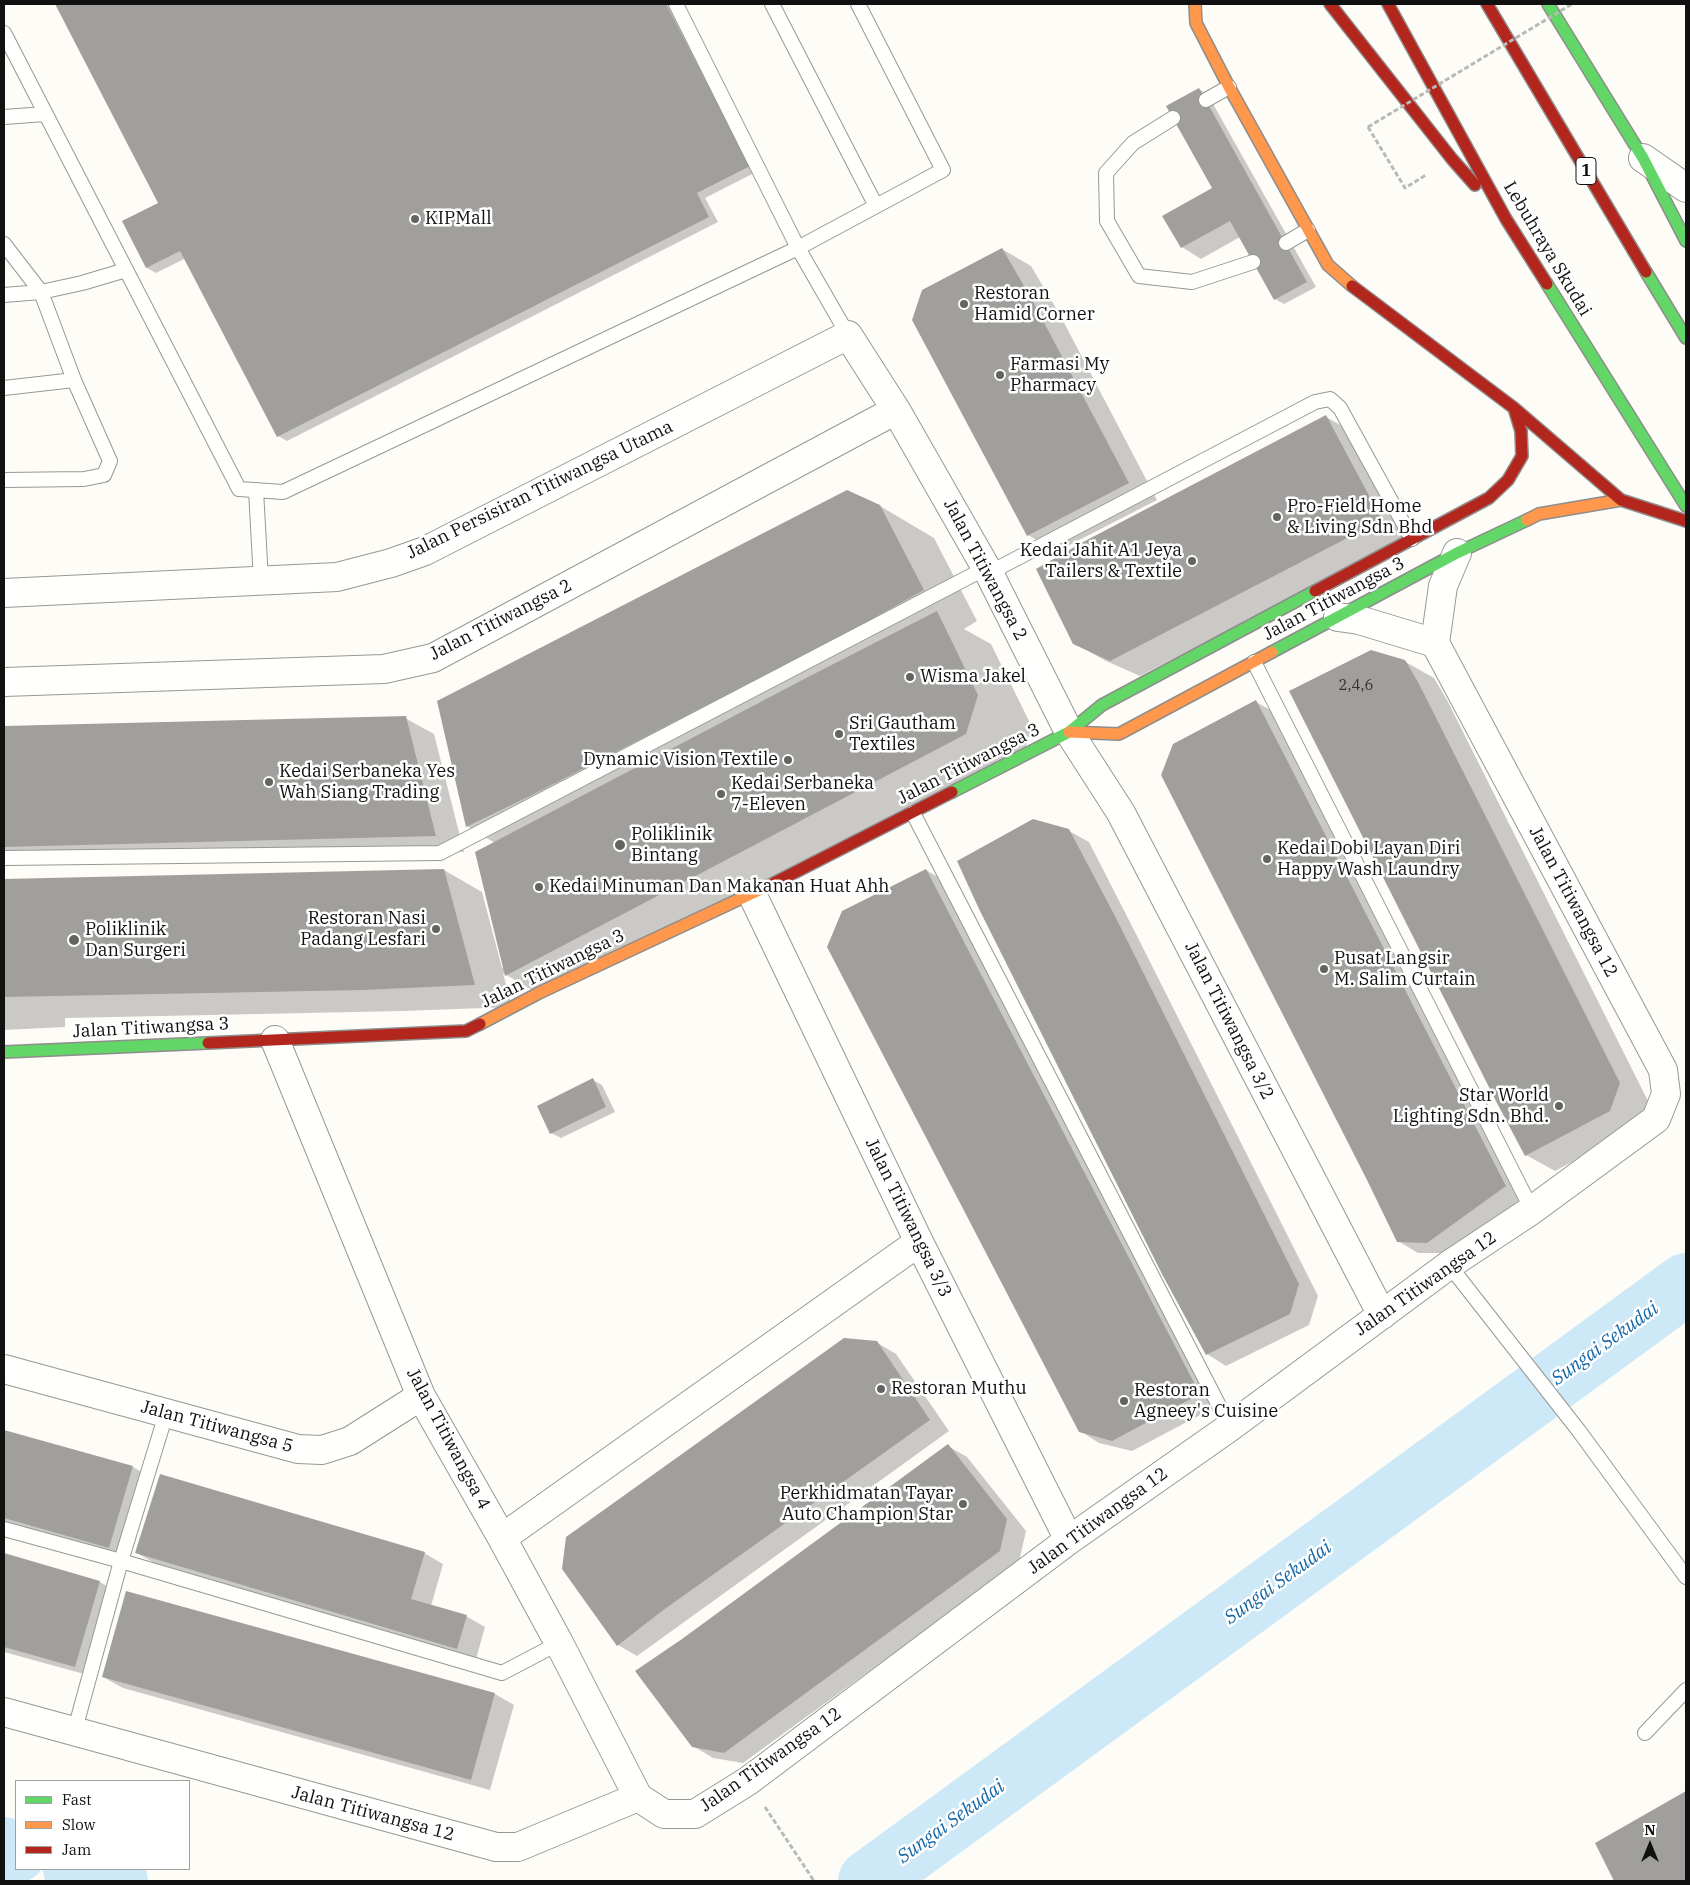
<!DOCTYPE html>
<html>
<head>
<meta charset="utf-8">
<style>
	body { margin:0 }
	#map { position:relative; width:1690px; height:1885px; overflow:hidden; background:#fdfcf7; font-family:"IBM Plex Serif",serif }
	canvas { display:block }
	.frame { position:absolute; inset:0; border:5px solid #111; pointer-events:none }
	.legend { position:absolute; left:15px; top:1780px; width:175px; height:90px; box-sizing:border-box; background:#fff; border:1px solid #a0a0a0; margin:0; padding:6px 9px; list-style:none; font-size:15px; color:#111 }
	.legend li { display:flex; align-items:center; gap:10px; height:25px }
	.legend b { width:25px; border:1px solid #a0a0a0 }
	.north { position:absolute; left:1625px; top:1820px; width:50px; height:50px; -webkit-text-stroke:4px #fff; paint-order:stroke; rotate:0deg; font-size:14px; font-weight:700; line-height:20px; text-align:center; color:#111 }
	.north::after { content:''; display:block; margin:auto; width:18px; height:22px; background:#111; clip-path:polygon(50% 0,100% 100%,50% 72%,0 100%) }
</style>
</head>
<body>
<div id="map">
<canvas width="1690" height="1885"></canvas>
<div class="frame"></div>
<ul class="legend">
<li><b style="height:6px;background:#63d668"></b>Fast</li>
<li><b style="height:6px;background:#ff974d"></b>Slow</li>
<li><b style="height:6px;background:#b3261e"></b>Jam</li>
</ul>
<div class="north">N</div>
</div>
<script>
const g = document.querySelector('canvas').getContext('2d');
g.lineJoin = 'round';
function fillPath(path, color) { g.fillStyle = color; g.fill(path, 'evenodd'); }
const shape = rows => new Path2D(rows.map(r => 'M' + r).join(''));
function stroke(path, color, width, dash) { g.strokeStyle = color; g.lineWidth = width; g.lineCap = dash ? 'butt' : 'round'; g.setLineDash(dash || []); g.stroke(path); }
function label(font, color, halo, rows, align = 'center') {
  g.font = font + ' "IBM Plex Serif",serif'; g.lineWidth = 5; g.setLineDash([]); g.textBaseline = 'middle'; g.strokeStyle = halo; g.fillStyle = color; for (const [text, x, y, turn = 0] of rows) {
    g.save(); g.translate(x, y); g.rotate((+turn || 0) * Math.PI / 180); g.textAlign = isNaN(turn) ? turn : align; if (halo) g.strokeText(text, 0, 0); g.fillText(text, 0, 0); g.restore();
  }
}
fillPath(shape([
	[56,4,672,4,758,171,705,198,718,222,287,441,278,436,186,258,156,273,147,268,160,204],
	[1199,89,1208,95,1316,287,1284,304,1275,299,1240,237,1201,259,1182,247,1215,191],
	[1002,249,1031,266,1060,315,1157,500,1056,552,1028,535],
	[1326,417,1355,433,1410,537,1140,676,1104,660,1074,643],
	[880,506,934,538,977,621,964,629,991,644,1032,727,1020,765,544,997,503,973,512,1007,402,1011,65,1018,65,1027,4,1030,4,880,444,870,482,892,502,968,504,967,495,843,467,826],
	[1404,661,1434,678,1447,700,1648,1101,1638,1127,1555,1171,1526,1155],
	[1256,702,1276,713,1524,1197,1446,1253,1418,1253,1398,1241],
	[405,718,434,734,464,852,4,862,4,727],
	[1069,831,1089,842,1134,930,1318,1296,1309,1325,1226,1366,1207,1354],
	[926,870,945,881,1219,1405,1132,1451,1099,1443,1080,1431],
	[593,1080,602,1085,615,1112,561,1138,551,1133],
	[876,1342,896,1354,949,1431,637,1656,618,1645],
	[4,1431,133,1467,152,1478,129,1558,4,1523],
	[948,1446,967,1457,1026,1531,1019,1562,743,1763,713,1758,693,1746],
	[137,1553,424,1553,443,1564,431,1606,466,1616,485,1627,476,1659,156,1564],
	[4,1555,100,1582,119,1593,95,1677,4,1652],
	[103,1677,495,1694,514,1705,490,1790,123,1688],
	[1686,1792,1686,1881,1615,1881,1597,1844]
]), '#0003');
stroke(shape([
	[4,1848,16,1852],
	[74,1869,117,1881],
	[869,1881,1686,1284]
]), '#cde8f7', 62);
fillPath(shape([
	[55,4,666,4,750,166,697,193,709,217,277,437,180,251,146,268,122,221,158,203],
	[1199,88,1307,282,1274,300,1230,221,1181,248,1162,216,1212,188,1166,106],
	[1002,248,1031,298,1129,483,1027,536,912,320,922,290],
	[1326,415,1382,520,1110,661,1073,644,1036,569,1085,541],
	[847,490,880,505,924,590,872,619,769,673,530,796,466,827,437,701],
	[937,611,978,695,966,734,505,976,475,852,808,677],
	[1371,650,1405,660,1418,682,1620,1083,1610,1111,1525,1156,1498,1105,1289,691],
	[1256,700,1506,1186,1427,1243,1397,1242,1367,1180,1161,775,1173,744],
	[406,716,436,836,4,847,4,726],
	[1033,819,1069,829,1116,918,1299,1284,1290,1314,1206,1355,1163,1276,979,909,957,861],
	[444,869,475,985,363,990,4,997,4,879],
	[926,869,1200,1394,1112,1441,1079,1432,827,947,842,911],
	[593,1078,606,1107,550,1134,537,1106],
	[844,1338,877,1341,930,1420,662,1611,617,1646,562,1569,566,1537],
	[4,1430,133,1466,109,1548,4,1518],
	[948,1444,1007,1519,1000,1551,724,1753,692,1747,635,1671,682,1639],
	[160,1474,425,1552,411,1599,467,1615,457,1649,135,1553],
	[4,1553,100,1581,75,1667,4,1647],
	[126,1591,495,1693,471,1780,102,1677],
	[1686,1791,1686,1881,1614,1881,1595,1843]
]), '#a19f9c');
const lane = shape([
	[676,4,798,248,848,335],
	[772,4,876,206],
	[4,33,239,489,283,492,798,248,943,170,858,4],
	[1206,100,1229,87],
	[4,117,45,114],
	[1173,118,1133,143,1106,173,1107,221,1139,276,1192,282,1253,262],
	[1286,243,1308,230],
	[4,244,41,292,74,380,110,461,104,475,84,479,4,480],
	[4,295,41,292,82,283,126,270],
	[4,388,74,380],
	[256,490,261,581],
	[989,573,1315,402,1330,399,1340,408,1412,539],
	[1254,662,1532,1210],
	[913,813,1230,1427],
	[4,858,440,853,986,568],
	[1449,1265,1579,1431,1686,1577],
	[4,1529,121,1561,502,1673,559,1643],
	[74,1733,121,1561,166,1414],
	[1645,1733,1686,1690]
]);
const street = shape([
	[1643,158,1686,188],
	[4,593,337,577,391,563,425,551,848,335,896,410,989,573,1069,732,1121,813,1382,1315],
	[1338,617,1359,620,1435,643],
	[4,682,384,669,433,658,896,410],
	[752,894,919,1242,1069,1540],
	[275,1040,421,1396,502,1538,559,1643,638,1797,664,1814,695,1814,748,1781,1069,1540,1230,1427,1449,1265,1532,1210,1656,1119,1666,1094,1663,1070,1435,643,1443,586,1457,553],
	[4,1369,298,1449,322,1450,350,1441,421,1396],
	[502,1538,919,1242],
	[4,1712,496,1847,518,1847,638,1797]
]);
const fast = shape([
	[1548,4,1643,158,1686,241],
	[1646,272,1686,338],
	[1547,284,1686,506],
	[1272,652,1457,553,1527,520],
	[952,792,1069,732,1102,705,1315,591],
	[4,1052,208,1043]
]);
const slow = shape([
	[1195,4,1196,23,1229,87,1328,265,1352,286],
	[1527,520,1539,514,1621,500],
	[1069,732,1119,734,1272,652],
	[480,1024,539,993,774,883]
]);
const jam = shape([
	[1330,4,1452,159,1475,185],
	[1388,4,1506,219,1547,284],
	[1487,4,1646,272],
	[1352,286,1514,408,1621,500,1686,521],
	[1315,591,1489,498,1508,480,1522,456,1521,431,1514,408],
	[774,883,952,792],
	[208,1043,466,1031,480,1024]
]);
stroke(lane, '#979795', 16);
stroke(street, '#979795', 30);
stroke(fast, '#8e8d8b', 14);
stroke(slow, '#8e8d8b', 14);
stroke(jam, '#8e8d8b', 14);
stroke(shape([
	[1368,127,1405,188,1426,175],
	[765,1807,814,1881]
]), '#b9b9b8', 3, [5, 2.5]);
stroke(lane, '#fffffe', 14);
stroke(street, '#fffffe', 28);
stroke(fast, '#63d668', 11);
stroke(slow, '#ff974d', 11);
stroke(jam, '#b3261e', 11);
stroke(shape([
	[1368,127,1572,4]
]), '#b9b9b8', 3, [5, 2.5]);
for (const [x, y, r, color] of [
	[415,219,5,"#646362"],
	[964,304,5,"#646362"],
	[1000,375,5,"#646362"],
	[1277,517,5,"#646362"],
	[1192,561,5,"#646362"],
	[910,677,5,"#646362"],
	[839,734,5,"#646362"],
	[788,760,5,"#646362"],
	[269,782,5,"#646362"],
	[721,794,5,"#646362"],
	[620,845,6,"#646362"],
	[1267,859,5,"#646362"],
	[539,887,5,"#646362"],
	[436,929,5,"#646362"],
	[74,940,6,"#646362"],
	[1324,969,5,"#646362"],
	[1559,1106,5,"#646362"],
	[881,1389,5,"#646362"],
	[1124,1401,5,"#646362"],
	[963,1504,5,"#646362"]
]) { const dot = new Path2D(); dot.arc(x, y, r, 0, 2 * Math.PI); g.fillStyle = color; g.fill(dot); stroke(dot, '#fff', 2); }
label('15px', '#353434', null, [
	["2,4,6",1356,686]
]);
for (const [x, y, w] of [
	[1586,171,20]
]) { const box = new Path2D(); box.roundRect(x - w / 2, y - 13.5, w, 27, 4); g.fillStyle = '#fff'; g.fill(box); stroke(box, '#111', 1); }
label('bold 16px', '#111', null, [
	["1",1586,171]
]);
label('18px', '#111', '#fff', [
	["KIPMall",425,219],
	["Restoran",974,294],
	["Hamid Corner",974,315],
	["Farmasi My",1010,365],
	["Pharmacy",1010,386],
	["Pro-Field Home",1287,507],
	["& Living Sdn Bhd",1287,528],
	["Kedai Jahit A1 Jeya",1182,551,"right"],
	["Tailers & Textile",1182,572,"right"],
	["Wisma Jakel",920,677],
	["Sri Gautham",849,724],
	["Textiles",849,745],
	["Dynamic Vision Textile",778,760,"right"],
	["Kedai Serbaneka Yes",279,772],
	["Wah Siang Trading",279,793],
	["Kedai Serbaneka",731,784],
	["7-Eleven",731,805],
	["Poliklinik",631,835],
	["Bintang",631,856],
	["Kedai Dobi Layan Diri",1277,849],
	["Happy Wash Laundry",1277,870],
	["Kedai Minuman Dan Makanan Huat Ahh",549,887],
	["Restoran Nasi",426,919,"right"],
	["Padang Lesfari",426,940,"right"],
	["Poliklinik",85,930],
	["Dan Surgeri",85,951],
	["Pusat Langsir",1334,959],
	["M. Salim Curtain",1334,980],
	["Star World",1549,1096,"right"],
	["Lighting Sdn. Bhd.",1549,1117,"right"],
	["Restoran Muthu",891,1389],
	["Restoran",1134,1391],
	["Agneey's Cuisine",1134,1412],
	["Perkhidmatan Tayar",953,1494,"right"],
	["Auto Champion Star",953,1515,"right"]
], 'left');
label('18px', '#111', '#fff', [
	["Lebuhraya Skudai",1547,249,59],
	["Jalan Persisiran Titiwangsa Utama",540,490,-26],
	["Jalan Titiwangsa 2",985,570,62],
	["Jalan Titiwangsa 3",1334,599,-28],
	["Jalan Titiwangsa 2",501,620,-27],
	["Jalan Titiwangsa 3",969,764,-27],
	["Jalan Titiwangsa 12",1573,902,62],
	["Jalan Titiwangsa 3",553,969,-26],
	["Jalan Titiwangsa 3/2",1229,1021,63],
	["Jalan Titiwangsa 3",151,1028,-3],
	["Jalan Titiwangsa 3/3",908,1218,64],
	["Jalan Titiwangsa 12",1426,1284,-35],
	["Jalan Titiwangsa 5",217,1427,15],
	["Jalan Titiwangsa 4",448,1439,62],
	["Jalan Titiwangsa 12",1098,1521,-36],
	["Jalan Titiwangsa 12",771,1760,-35],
	["Jalan Titiwangsa 12",373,1814,15]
]);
label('italic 19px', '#1768a6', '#fff', [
	["Sungai Sekudai",1605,1344,-36],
	["Sungai Sekudai",1278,1583,-36],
	["Sungai Sekudai",951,1822,-36]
]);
</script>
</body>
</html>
